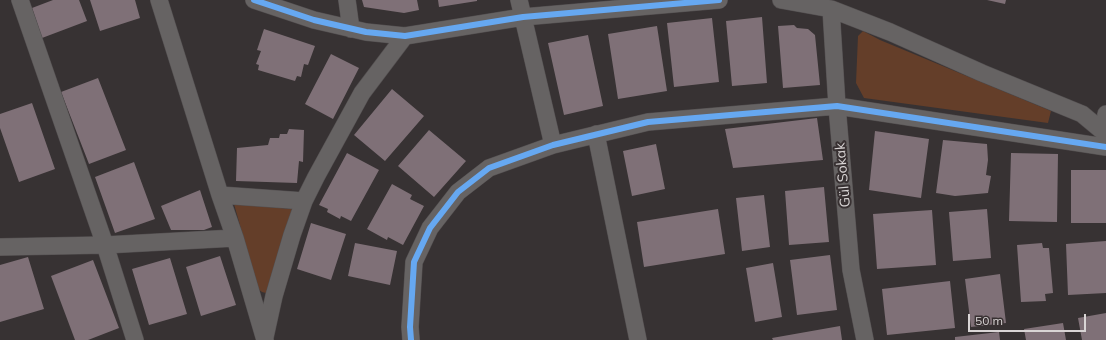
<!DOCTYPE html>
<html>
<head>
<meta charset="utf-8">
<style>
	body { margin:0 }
	#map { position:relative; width:1106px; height:340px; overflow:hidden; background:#373233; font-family:Mulish,sans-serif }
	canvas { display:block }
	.scale { position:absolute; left:968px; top:314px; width:118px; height:18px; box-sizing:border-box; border:2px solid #d9d5d5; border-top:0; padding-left:5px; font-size:12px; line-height:14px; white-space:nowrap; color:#d9d5d5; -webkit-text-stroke:3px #383132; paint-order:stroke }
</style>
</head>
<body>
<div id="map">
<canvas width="1106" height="340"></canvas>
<div class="scale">50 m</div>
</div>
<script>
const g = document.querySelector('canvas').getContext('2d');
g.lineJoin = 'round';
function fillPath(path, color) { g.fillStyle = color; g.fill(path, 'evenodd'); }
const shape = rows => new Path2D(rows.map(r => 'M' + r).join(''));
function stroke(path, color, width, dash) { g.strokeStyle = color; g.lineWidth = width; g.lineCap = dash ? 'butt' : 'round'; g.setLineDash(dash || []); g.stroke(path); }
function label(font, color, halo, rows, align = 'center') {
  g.font = font + ' Mulish,sans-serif'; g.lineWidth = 4; g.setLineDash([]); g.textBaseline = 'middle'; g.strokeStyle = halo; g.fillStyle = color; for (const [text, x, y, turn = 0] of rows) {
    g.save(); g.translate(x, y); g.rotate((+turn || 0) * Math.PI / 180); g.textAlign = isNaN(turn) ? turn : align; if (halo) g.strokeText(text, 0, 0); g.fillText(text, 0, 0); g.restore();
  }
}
fillPath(shape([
	[863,31,880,40,1051,111,1048,123,864,98,856,83,858,36],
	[234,204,292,209,271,290,266,293,262,292,258,289]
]), '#643e29');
fillPath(shape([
	[53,0,79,0,87,21,42,38,32,8],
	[90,0,135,0,140,18,100,31],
	[362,0,417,0,419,10,404,13,364,7],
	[438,0,477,0,477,1,439,7],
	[987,0,1006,0,1005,4],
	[762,17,767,83,732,86,726,21],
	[712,18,719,82,674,87,667,23],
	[794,25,797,28,808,29,815,35,820,85,783,88,778,26],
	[657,26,667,91,618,99,608,34],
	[264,29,315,46,308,65,304,64,301,77,297,76,295,81,258,70,259,65,256,64,261,51,257,50],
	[588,35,603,106,564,115,548,43],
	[331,54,359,68,333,119,305,104],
	[98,78,126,150,89,164,61,92],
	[392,89,424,116,385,161,354,135],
	[32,103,55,169,19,182,0,128,0,114],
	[817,118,823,160,733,168,725,129],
	[289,129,304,130,303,162,299,161,297,183,236,181,237,148,268,145,270,138,279,138,280,134,287,134],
	[429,130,466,161,434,197,398,166],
	[875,131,929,139,921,198,869,190],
	[943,140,987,144,988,160,986,175,991,176,988,193,955,196,936,193],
	[656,144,665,189,632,196,623,151],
	[347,153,379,170,351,221,341,216,340,219,327,212,328,209,319,205],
	[1011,153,1058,154,1057,222,1009,221],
	[134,162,155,219,115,233,95,177],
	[1071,170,1106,170,1106,223,1071,223],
	[392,184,412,195,410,199,424,206,403,245,388,237,387,240,367,229],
	[824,187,829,242,789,245,785,191],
	[200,190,212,227,204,230,171,230,161,206],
	[764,195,770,247,742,251,736,198],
	[718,209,725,254,644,267,637,222],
	[987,209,991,258,953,261,949,212],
	[932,210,936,265,877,269,873,214],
	[311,223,346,234,331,280,297,269],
	[1106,241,1106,293,1068,295,1066,244],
	[355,243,397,251,390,285,348,276],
	[1042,243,1043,248,1049,248,1053,293,1045,294,1046,301,1021,302,1017,245],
	[830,255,837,310,797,315,790,260],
	[220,256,236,305,201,316,186,267],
	[28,257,44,309,0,322,0,265],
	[170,258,187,314,149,325,132,269],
	[93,260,119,328,88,340,75,340,51,276],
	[773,263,782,317,755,322,746,268],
	[1000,274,1006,323,971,327,965,279],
	[950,281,955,328,887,335,882,289],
	[1106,313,1106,340,1082,340,1078,318],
	[1063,323,1066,340,1026,340,1024,329],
	[840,326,842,340,773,340,772,338],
	[999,332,1000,340,955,340,955,337]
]), '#7f7077');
const minor = shape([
	[20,0,105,245,135,340],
	[159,0,220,195,235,238,265,340],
	[254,0,314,20,366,32,405,36,523,17,719,0],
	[347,0,351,29],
	[519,0,553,145],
	[781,0,831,9,890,32,982,73,1082,114,1106,134],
	[831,9,837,106,851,270,865,340],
	[596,134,638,340],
	[1105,134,1106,114],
	[220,195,304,201],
	[0,247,105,245,235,238],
	[265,337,274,296,292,235,304,201,316,177,362,93,405,36],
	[411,340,410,327,414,262,430,228,458,192,489,168,553,145,648,122,837,106,1106,147]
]);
stroke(minor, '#534f50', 18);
stroke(minor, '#666363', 17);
stroke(shape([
	[254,0,314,20,366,32,405,36,523,17,719,0],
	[411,340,410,327,414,262,430,228,458,192,489,168,553,145,648,122,837,106,1106,147]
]), '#66a8f1', 6);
label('14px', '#d9d5d5', '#383132', [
	["Gül Sokak",843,175,-95]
]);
</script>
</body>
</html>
